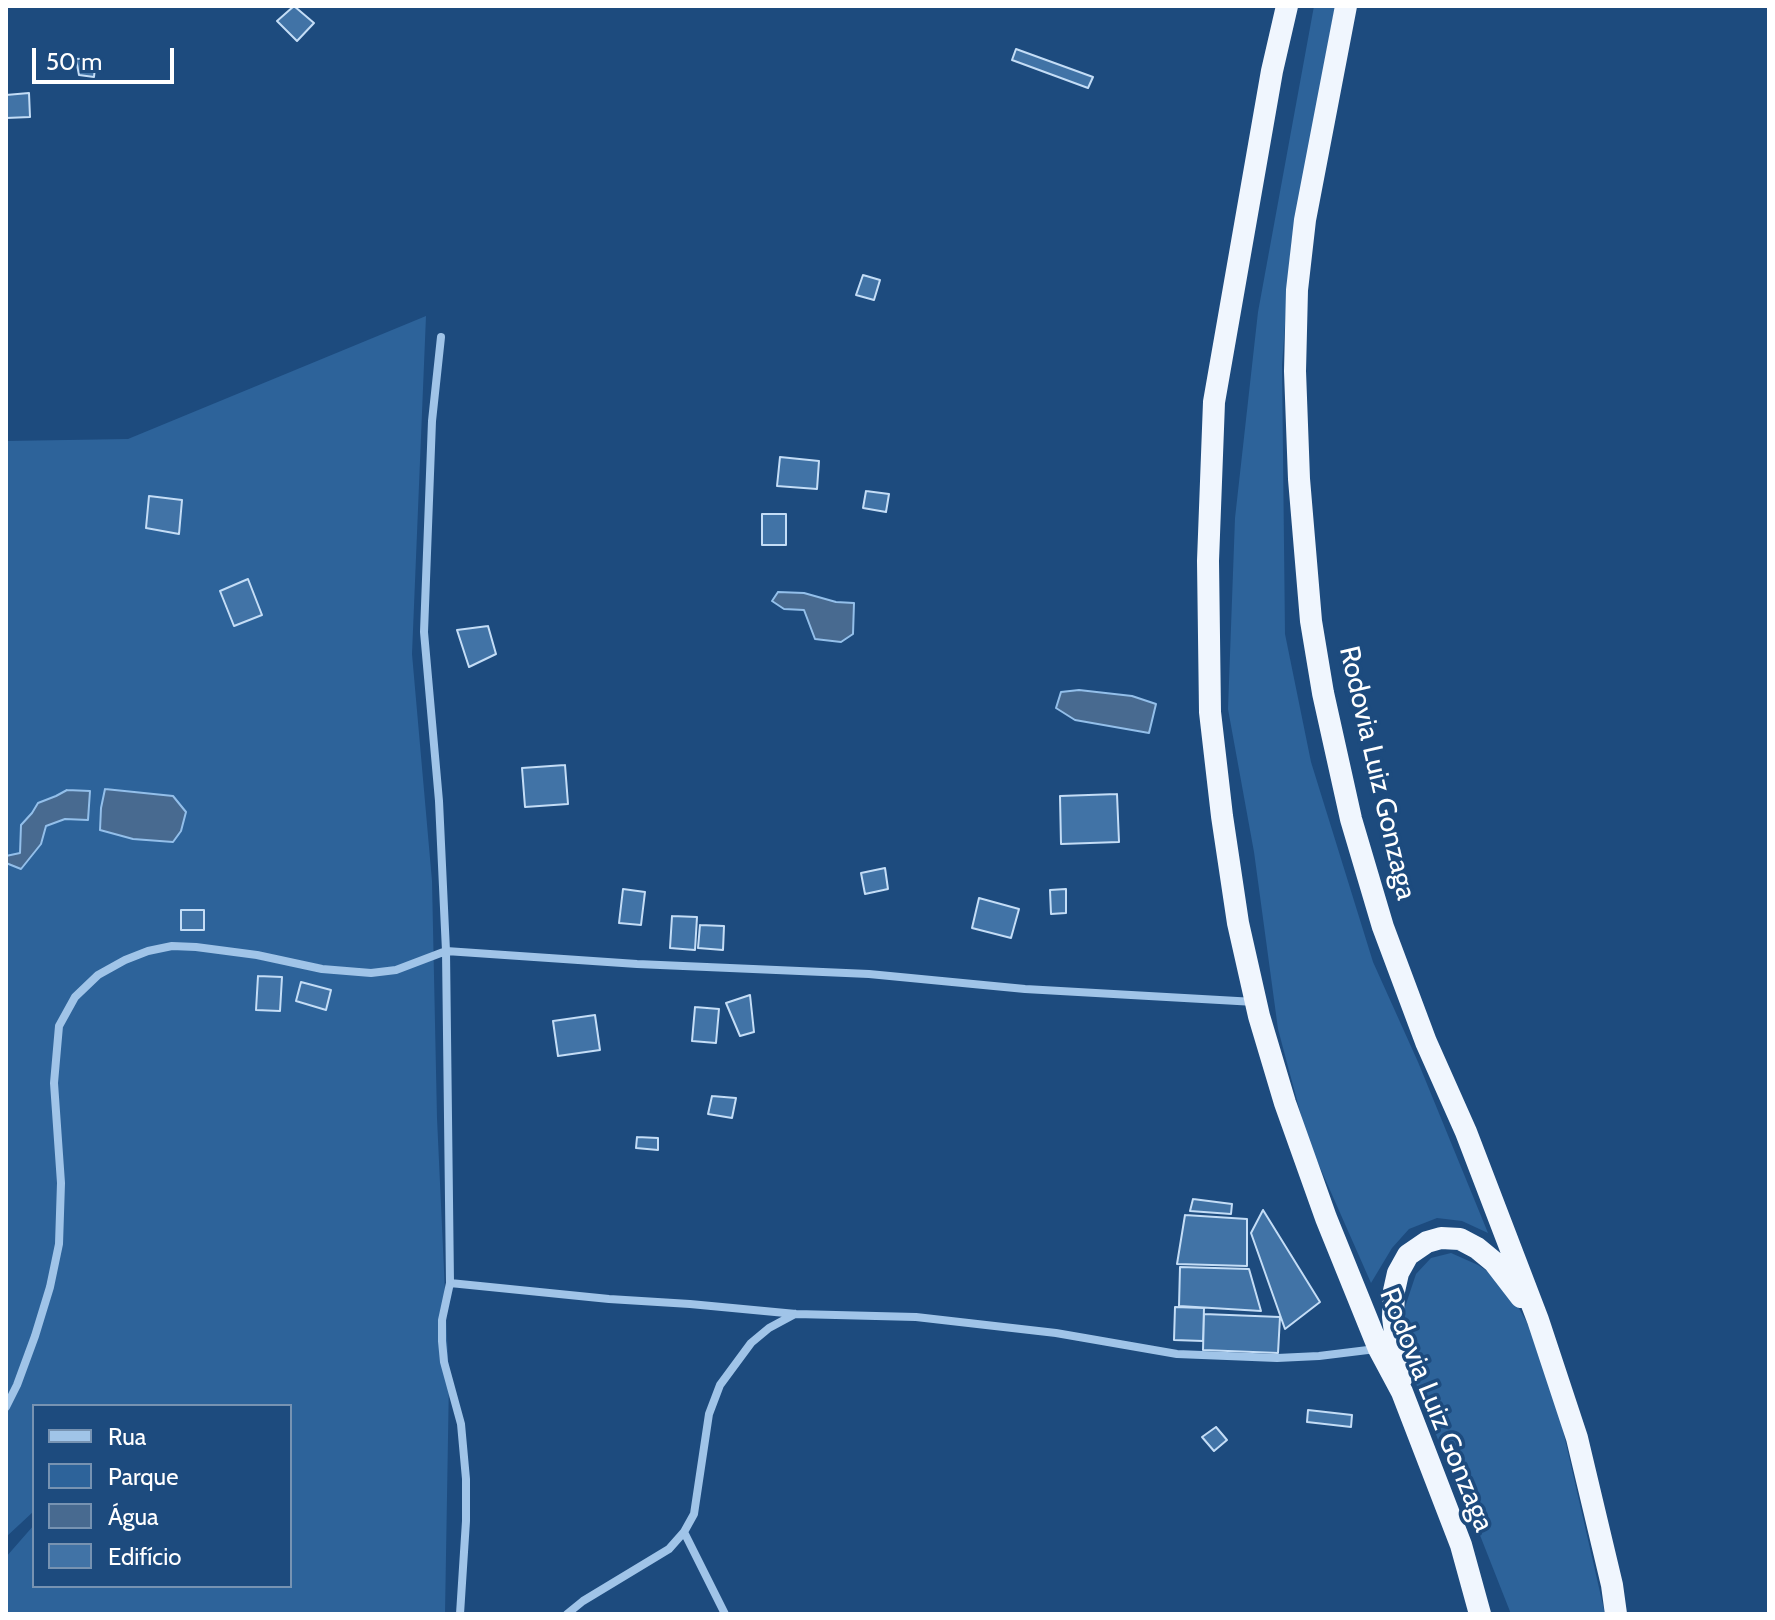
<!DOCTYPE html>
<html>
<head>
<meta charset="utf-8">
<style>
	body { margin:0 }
	#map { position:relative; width:1775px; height:1620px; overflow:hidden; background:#1d4b7e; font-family:Cabin,sans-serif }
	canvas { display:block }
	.frame { position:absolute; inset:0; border:8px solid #fff; pointer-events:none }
	.legend { position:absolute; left:32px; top:1404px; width:260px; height:184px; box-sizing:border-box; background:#1d4b7e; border:2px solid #7793b2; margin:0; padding:10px 14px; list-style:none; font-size:24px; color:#fff }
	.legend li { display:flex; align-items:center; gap:16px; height:40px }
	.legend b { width:40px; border:2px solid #7793b2 }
	.scale { position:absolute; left:32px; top:48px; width:142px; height:36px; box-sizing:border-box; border:4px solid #fff; border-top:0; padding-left:10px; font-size:24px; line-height:28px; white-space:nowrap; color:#fff; -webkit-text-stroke:6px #1d4b7e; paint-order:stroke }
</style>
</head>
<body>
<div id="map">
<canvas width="1775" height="1620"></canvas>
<div class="frame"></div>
<ul class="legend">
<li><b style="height:10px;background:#a0c4e8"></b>Rua</li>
<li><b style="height:22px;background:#2d639a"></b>Parque</li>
<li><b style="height:22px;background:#486a90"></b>Água</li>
<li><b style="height:22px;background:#4173a6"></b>Edifício</li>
</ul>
<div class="scale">50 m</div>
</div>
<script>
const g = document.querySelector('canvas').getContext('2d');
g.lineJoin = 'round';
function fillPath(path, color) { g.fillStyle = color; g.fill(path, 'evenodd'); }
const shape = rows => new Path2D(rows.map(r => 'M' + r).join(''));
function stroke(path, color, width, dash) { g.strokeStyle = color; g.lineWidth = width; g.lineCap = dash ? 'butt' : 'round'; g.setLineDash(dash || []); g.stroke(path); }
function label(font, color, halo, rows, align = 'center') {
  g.font = font + ' Cabin,sans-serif'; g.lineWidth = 7; g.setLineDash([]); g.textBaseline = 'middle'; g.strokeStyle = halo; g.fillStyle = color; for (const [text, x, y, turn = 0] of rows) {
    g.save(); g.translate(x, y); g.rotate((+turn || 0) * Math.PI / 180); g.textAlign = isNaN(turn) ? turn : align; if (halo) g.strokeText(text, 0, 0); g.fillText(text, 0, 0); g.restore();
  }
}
fillPath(shape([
	[1314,6,1335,6,1291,244,1282,365,1285,634,1311,762,1373,962,1418,1062,1488,1233,1462,1221,1437,1218,1409,1229,1392,1248,1371,1283,1307,1138,1278,1029,1254,852,1228,709,1235,518,1258,312],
	[426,316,412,654,432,881,437,1118,449,1379,445,1614,6,1614,6,1557,34,1525,34,1586,290,1586,290,1406,34,1406,34,1511,6,1537,6,441,128,439],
	[1451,1253,1478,1265,1496,1277,1513,1298,1529,1326,1559,1413,1605,1614,1511,1614,1461,1487,1439,1442,1404,1353,1405,1307,1416,1274,1431,1258]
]), '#2d639a');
const water = shape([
	[778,592,804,593,836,602,854,603,853,634,841,642,815,639,804,610,784,609,772,601,778,592],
	[1079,690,1132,696,1156,704,1149,733,1075,720,1056,708,1061,692,1079,690],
	[105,789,173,796,186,812,181,831,173,842,133,839,100,830,101,808,105,789],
	[67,790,90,791,88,820,65,819,46,826,41,844,21,869,6,863,6,856,20,853,21,825,32,813,38,803,56,796,67,790]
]);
fillPath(water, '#486a90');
stroke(water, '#93bfea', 2);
const building = shape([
	[294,6,314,23,297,41,277,21,294,6],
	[1016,49,1093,77,1088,88,1012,60,1016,49],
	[96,58,94,77,79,75,76,59,96,58],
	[29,93,30,117,6,118,6,95,29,93],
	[863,275,880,280,874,300,856,295,863,275],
	[780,457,819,461,817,489,777,486,780,457],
	[866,491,889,494,886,512,863,508,866,491],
	[149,496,182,500,179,534,146,528,149,496],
	[762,514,786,514,786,545,762,545,762,514],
	[248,579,262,615,234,626,220,591,248,579],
	[488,626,496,654,469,667,457,630,488,626],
	[565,765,568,804,525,807,522,768,565,765],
	[1117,794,1119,842,1061,844,1060,796,1117,794],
	[885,868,888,889,865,894,861,873,885,868],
	[623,889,645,892,641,925,619,923,623,889],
	[1066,889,1066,913,1051,914,1050,890,1066,889],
	[979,898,1019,909,1011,938,972,928,979,898],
	[181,910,204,910,204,930,181,930,181,910],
	[672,916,697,917,695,950,670,948,672,916],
	[700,925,724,926,723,950,698,948,700,925],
	[258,976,282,977,280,1011,256,1010,258,976],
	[301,982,331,990,326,1010,296,1001,301,982],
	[750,995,754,1032,740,1036,726,1003,750,995],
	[695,1007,719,1009,716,1043,692,1041,695,1007],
	[595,1015,600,1050,558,1056,553,1021,595,1015],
	[712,1096,736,1098,732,1118,708,1114,712,1096],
	[637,1137,658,1138,658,1150,636,1148,637,1137],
	[1193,1199,1232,1204,1231,1214,1190,1211,1193,1199],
	[1263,1210,1320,1302,1285,1329,1251,1233,1263,1210],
	[1185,1215,1247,1219,1247,1266,1177,1264,1185,1215],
	[1180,1267,1249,1269,1261,1311,1179,1306,1180,1267],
	[1175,1307,1204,1308,1203,1341,1174,1340,1175,1307],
	[1204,1314,1280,1317,1278,1353,1203,1350,1204,1314],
	[1308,1410,1352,1415,1351,1427,1307,1422,1308,1410],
	[1216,1427,1227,1440,1214,1451,1202,1437,1216,1427]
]);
fillPath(building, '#4173a6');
stroke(building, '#c4ddf6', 2);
stroke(shape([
	[441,337,432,421,424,632,439,801,446,951,450,1283,442,1320,442,1341,444,1362,461,1424,466,1479,466,1521,460,1614],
	[450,1283,609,1299,690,1304,796,1314,916,1317,1056,1333,1177,1354,1277,1358,1319,1356,1376,1349],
	[6,1407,17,1385,35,1336,50,1287,59,1244,61,1183,54,1083,59,1026,75,997,98,975,125,960,148,951,172,946,196,947,257,955,322,969,371,973,396,970,446,951,637,964,869,974,1025,989,1255,1002],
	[684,1532,725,1614],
	[567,1614,583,1601,669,1549,684,1532,694,1514,709,1414,720,1385,751,1343,769,1328,795,1314]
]), '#a0c4e8', 8);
stroke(shape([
	[1287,6,1272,71,1214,402,1208,561,1210,712,1222,816,1238,923,1259,1016,1285,1103,1326,1218,1379,1349,1402,1392,1461,1545,1480,1614],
	[1346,6,1305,220,1297,290,1295,371,1299,479,1311,621,1323,693,1351,819,1383,927,1426,1042,1466,1132,1538,1320,1577,1438,1612,1585,1616,1614],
	[1401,1379,1393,1317,1394,1291,1398,1273,1408,1255,1427,1242,1441,1238,1460,1239,1477,1248,1494,1262,1521,1297]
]), '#f0f6fe', 22);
label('28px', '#fff', '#1d4b7e', [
	["Rodovia Luiz Gonzaga",1377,773,77],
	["Rodovia Luiz Gonzaga",1436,1410,68]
]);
</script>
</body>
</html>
